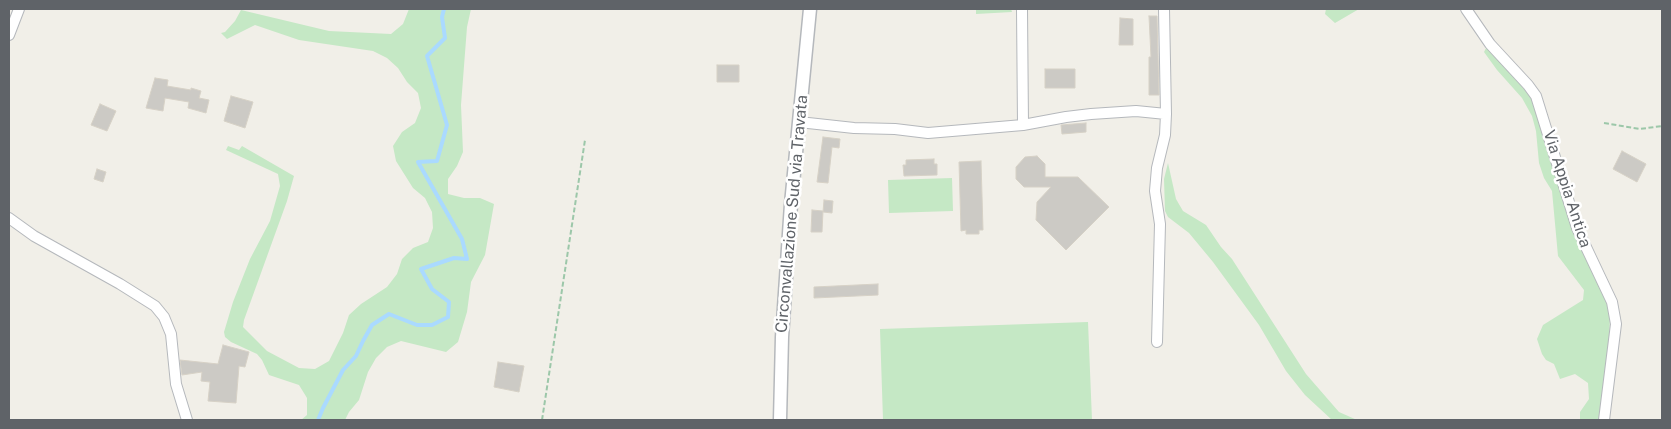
<!DOCTYPE html>
<html>
<head>
<meta charset="utf-8">
<style>
	body { margin:0 }
	#map { position:relative; width:1671px; height:429px; overflow:hidden; background:#f1efe8; font-family:"Public Sans",sans-serif }
	canvas { display:block }
	.frame { position:absolute; inset:0; border:10px solid #5f6368; pointer-events:none }
</style>
</head>
<body>
<div id="map">
<canvas width="1671" height="429"></canvas>
<div class="frame"></div>
</div>
<script>
const g = document.querySelector('canvas').getContext('2d');
g.lineJoin = 'round';
function fillPath(path, color) { g.fillStyle = color; g.fill(path, 'evenodd'); }
const shape = rows => new Path2D(rows.map(r => 'M' + r).join(''));
function stroke(path, color, width, dash) { g.strokeStyle = color; g.lineWidth = width; g.lineCap = dash ? 'butt' : 'round'; g.setLineDash(dash || []); g.stroke(path); }
function label(font, color, halo, rows, align = 'center') {
  g.font = font + ' "Public Sans",sans-serif'; g.lineWidth = 5; g.setLineDash([]); g.textBaseline = 'middle'; g.strokeStyle = halo; g.fillStyle = color; for (const [text, x, y, turn = 0] of rows) {
    g.save(); g.translate(x, y); g.rotate((+turn || 0) * Math.PI / 180); g.textAlign = isNaN(turn) ? turn : align; if (halo) g.strokeText(text, 0, 0); g.fillText(text, 0, 0); g.restore();
  }
}
fillPath(shape([
	[409,9,471,9,467,27,461,105,463,152,457,166,448,179,448,194,464,198,480,198,494,204,485,255,471,282,467,312,458,342,446,352,401,341,387,347,376,358,368,372,359,400,349,412,345,420,301,420,307,415,307,398,299,385,269,375,262,360,257,354,231,342,225,337,224,332,233,302,250,259,270,221,280,186,278,174,226,150,228,146,239,150,242,146,294,176,287,201,244,320,243,327,267,351,299,368,315,369,329,361,343,333,349,315,361,304,387,287,397,274,402,259,413,248,428,242,433,228,432,212,425,198,413,188,396,161,393,146,402,132,415,123,421,108,418,93,407,82,398,68,387,58,373,51,299,40,255,25,227,39,221,33,225,32,235,21,241,10,329,31,391,34,403,24],
	[976,9,1011,9,1012,12,976,14],
	[1326,9,1359,9,1335,23,1325,14],
	[1487,46,1531,97,1602,287,1610,316,1609,345,1600,420,1580,420,1580,412,1589,399,1588,383,1575,374,1560,379,1554,364,1546,360,1542,354,1537,339,1543,325,1583,300,1584,290,1558,256,1552,191,1544,178,1539,163,1536,131,1532,116,1522,98,1497,70,1484,52],
	[1168,163,1176,199,1183,211,1206,225,1221,247,1232,259,1306,374,1339,412,1357,420,1332,420,1305,395,1286,371,1259,325,1213,262,1189,233,1168,217,1165,211,1164,179],
	[952,178,953,211,889,213,888,180],
	[1088,322,1092,420,883,420,880,329]
]), '#c5e8c5');
stroke(shape([
	[318,420,323,408,343,370,356,356,363,341,372,325,389,314,417,325,432,325,448,317,449,302,432,289,421,269,454,258,467,259,462,239,418,162,437,161,447,125,427,56,445,38,442,17,444,9]
]), '#aadaff', 4);
const building = shape([
	[1149,16,1157,16,1159,95,1149,95,1149,57,1151,57,1149,16],
	[1120,18,1133,19,1133,45,1119,45,1120,18],
	[717,65,739,65,739,82,717,82,717,65],
	[1045,69,1075,69,1075,88,1045,88,1045,69],
	[155,78,168,80,167,86,191,90,191,88,201,91,199,98,209,100,206,113,188,108,189,102,165,98,163,111,146,108,155,78],
	[231,96,253,102,245,128,224,121,231,96],
	[100,104,116,111,107,131,91,125,100,104],
	[1086,123,1086,132,1062,134,1061,125,1086,123],
	[823,137,840,139,839,148,832,147,828,183,817,182,823,137],
	[1622,151,1646,164,1637,182,1613,169,1622,151],
	[1037,156,1045,164,1045,177,1078,177,1109,207,1066,250,1036,220,1037,202,1051,187,1024,187,1016,179,1016,167,1025,157,1037,156],
	[934,159,934,164,937,164,937,175,904,176,903,165,906,165,906,160,934,159],
	[981,161,983,230,979,230,979,234,966,234,966,230,961,231,959,162,981,161],
	[97,169,106,172,103,182,94,179,97,169],
	[824,200,833,201,832,213,823,212,824,200],
	[812,210,823,211,822,232,811,232,812,210],
	[878,284,878,295,814,298,814,287,878,284],
	[223,345,249,352,245,367,239,366,236,403,208,401,210,382,201,381,202,372,182,375,180,360,218,364,223,345],
	[498,362,524,366,519,392,494,387,498,362]
]);
fillPath(building, '#cccac5');
stroke(building, '#d6d1c6', 1);
const minor = shape([
	[1022,9,1023,125],
	[1164,9,1166,114],
	[1466,9,1490,44,1528,85,1536,96,1577,228,1612,302,1616,324,1604,420],
	[9,35,19,9],
	[799,122,854,128,895,129,928,133,1023,125,1066,117,1091,114,1136,111,1166,114,1165,135,1157,168,1155,191,1160,224,1157,342],
	[9,218,34,236,120,284,155,306,164,317,171,334,176,384,187,420]
]);
const tertiary = shape([
	[780,420,782,337,791,204,810,9]
]);
stroke(minor, '#b5b8bc', 12);
stroke(tertiary, '#b5b8bc', 15);
stroke(shape([
	[1604,123,1640,129,1662,126],
	[542,420,585,140]
]), '#9cc7a9', 2, [5, 2.5]);
stroke(minor, '#fff', 10);
stroke(tertiary, '#fff', 12);
label('16px', '#5f6368', '#fff', [
	["Via Appia Antica",1567,189,72],
	["Circonvallazione Sud via Travata",792,214,-85]
]);
</script>
</body>
</html>
